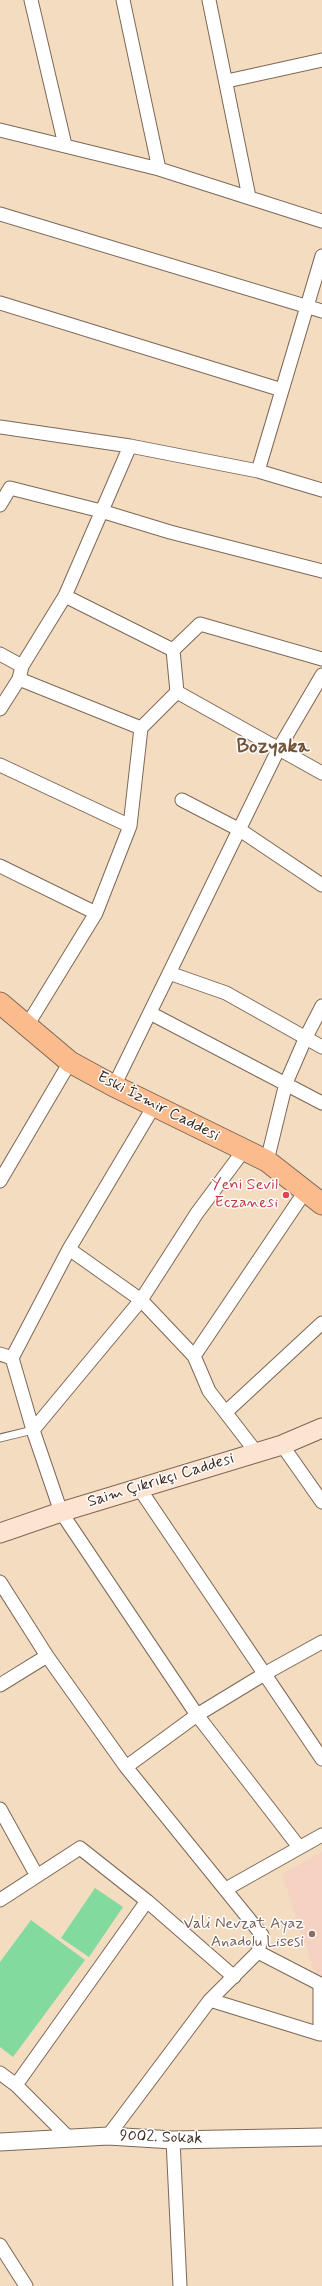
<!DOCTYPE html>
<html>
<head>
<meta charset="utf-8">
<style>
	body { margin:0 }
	canvas { display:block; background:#f4dcc0 }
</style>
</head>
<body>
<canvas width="322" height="2286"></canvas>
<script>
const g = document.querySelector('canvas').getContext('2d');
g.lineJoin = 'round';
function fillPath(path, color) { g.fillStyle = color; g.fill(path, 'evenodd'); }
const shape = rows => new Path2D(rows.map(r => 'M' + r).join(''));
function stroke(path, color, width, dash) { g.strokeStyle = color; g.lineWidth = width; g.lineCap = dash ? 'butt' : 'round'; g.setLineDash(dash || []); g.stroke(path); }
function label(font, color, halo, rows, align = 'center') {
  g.font = font + ' Mynerve,sans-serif'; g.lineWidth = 3; g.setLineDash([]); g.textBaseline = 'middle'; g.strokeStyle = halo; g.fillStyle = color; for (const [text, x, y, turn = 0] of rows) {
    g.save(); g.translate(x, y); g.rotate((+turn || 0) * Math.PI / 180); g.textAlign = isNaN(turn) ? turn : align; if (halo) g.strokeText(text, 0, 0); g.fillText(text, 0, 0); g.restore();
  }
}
fillPath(shape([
	[322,1852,322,1994,282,1874]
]), '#f5d2c2');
fillPath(shape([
	[95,1888,123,1907,89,1957,61,1938],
	[31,1920,85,1960,13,2057,0,2047,0,1962]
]), '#82da9f');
const service = shape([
	[0,1438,33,1430]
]);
const minor = shape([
	[31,0,65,145],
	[123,0,159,169],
	[209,0,249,197],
	[227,81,322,60],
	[0,130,159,169,322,221],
	[0,214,322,311],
	[0,303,282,390],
	[0,427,130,446,258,471,322,490],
	[258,471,322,256],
	[0,505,10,488,101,511,170,532,322,571],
	[65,596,173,650],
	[0,654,22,666],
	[19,679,141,728],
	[177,692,322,773],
	[0,709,19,679,22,666,65,596,130,446],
	[0,765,130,826],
	[182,800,240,830,322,885],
	[0,866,96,913],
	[169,973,226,993,322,1047],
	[150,1013,322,1103],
	[28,1024,96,913,130,826,141,728,177,692,173,650,200,624,322,659],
	[114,1086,278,750,322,675],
	[267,1161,286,1083,306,1037,322,1006],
	[0,1181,70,1062],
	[69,1249,141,1300,194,1356,209,1391,256,1452],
	[0,1354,12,1358,33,1430,61,1512,197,1715,299,1847],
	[194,1356,306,1190],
	[12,1358,69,1249,154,1106],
	[226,1412,322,1323],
	[33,1430,141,1300,197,1213,244,1150],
	[282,1445,322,1502],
	[139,1488,322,1759],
	[0,1582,47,1656,126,1767,262,1935,258,1952,320,1984,320,2034,322,2034],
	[0,1685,47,1656],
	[126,1767,197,1715,266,1673,322,1642],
	[0,1809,37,1876],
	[226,1889,322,1835],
	[0,1900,80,1848,147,1901,234,1977],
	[210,2000,320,2034],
	[0,2073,16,2085,69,2138],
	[16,2085,147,1901],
	[108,2136,210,2000,258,1952],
	[173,2140,180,2286],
	[0,2245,26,2286]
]);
const tertiary = shape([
	[0,2142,108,2136,173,2140,322,2137]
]);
const secondary = shape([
	[0,1533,61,1512,282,1445,322,1428]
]);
const primary = shape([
	[0,1003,70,1062,114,1086,267,1161,322,1204]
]);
stroke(service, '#7c6857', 9);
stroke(minor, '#7c6857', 15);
stroke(tertiary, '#7c6857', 19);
stroke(secondary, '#7c6857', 21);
stroke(primary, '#7c6857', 23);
stroke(service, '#fff', 7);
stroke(minor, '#fff', 13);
stroke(tertiary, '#fff', 17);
stroke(secondary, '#fde4d1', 19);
stroke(primary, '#fbbb8d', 21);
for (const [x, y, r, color] of [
	[286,1195,4,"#e0444e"],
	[312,1934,4,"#8d6e63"]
]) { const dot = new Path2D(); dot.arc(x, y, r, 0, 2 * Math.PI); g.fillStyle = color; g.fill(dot); stroke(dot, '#fff', 1.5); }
label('16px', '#3b2a1e', '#fff', [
	["Eski İzmir Caddesi",158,1107,27],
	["Saim Çıkrıkçı Caddesi",161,1481,-17],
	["9002. Sokak",161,2138,2]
]);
label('16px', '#be3a42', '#fff', [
	["Yeni Sevil",278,1186],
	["Eczanesi",278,1204]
], 'right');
label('16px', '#785e54', '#fff', [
	["Vali Nevzat Ayaz",304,1925],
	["Anadolu Lisesi",304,1943]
], 'right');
label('bold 20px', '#73533a', '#fff', [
	["Bozyaka",273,748]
]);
</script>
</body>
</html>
